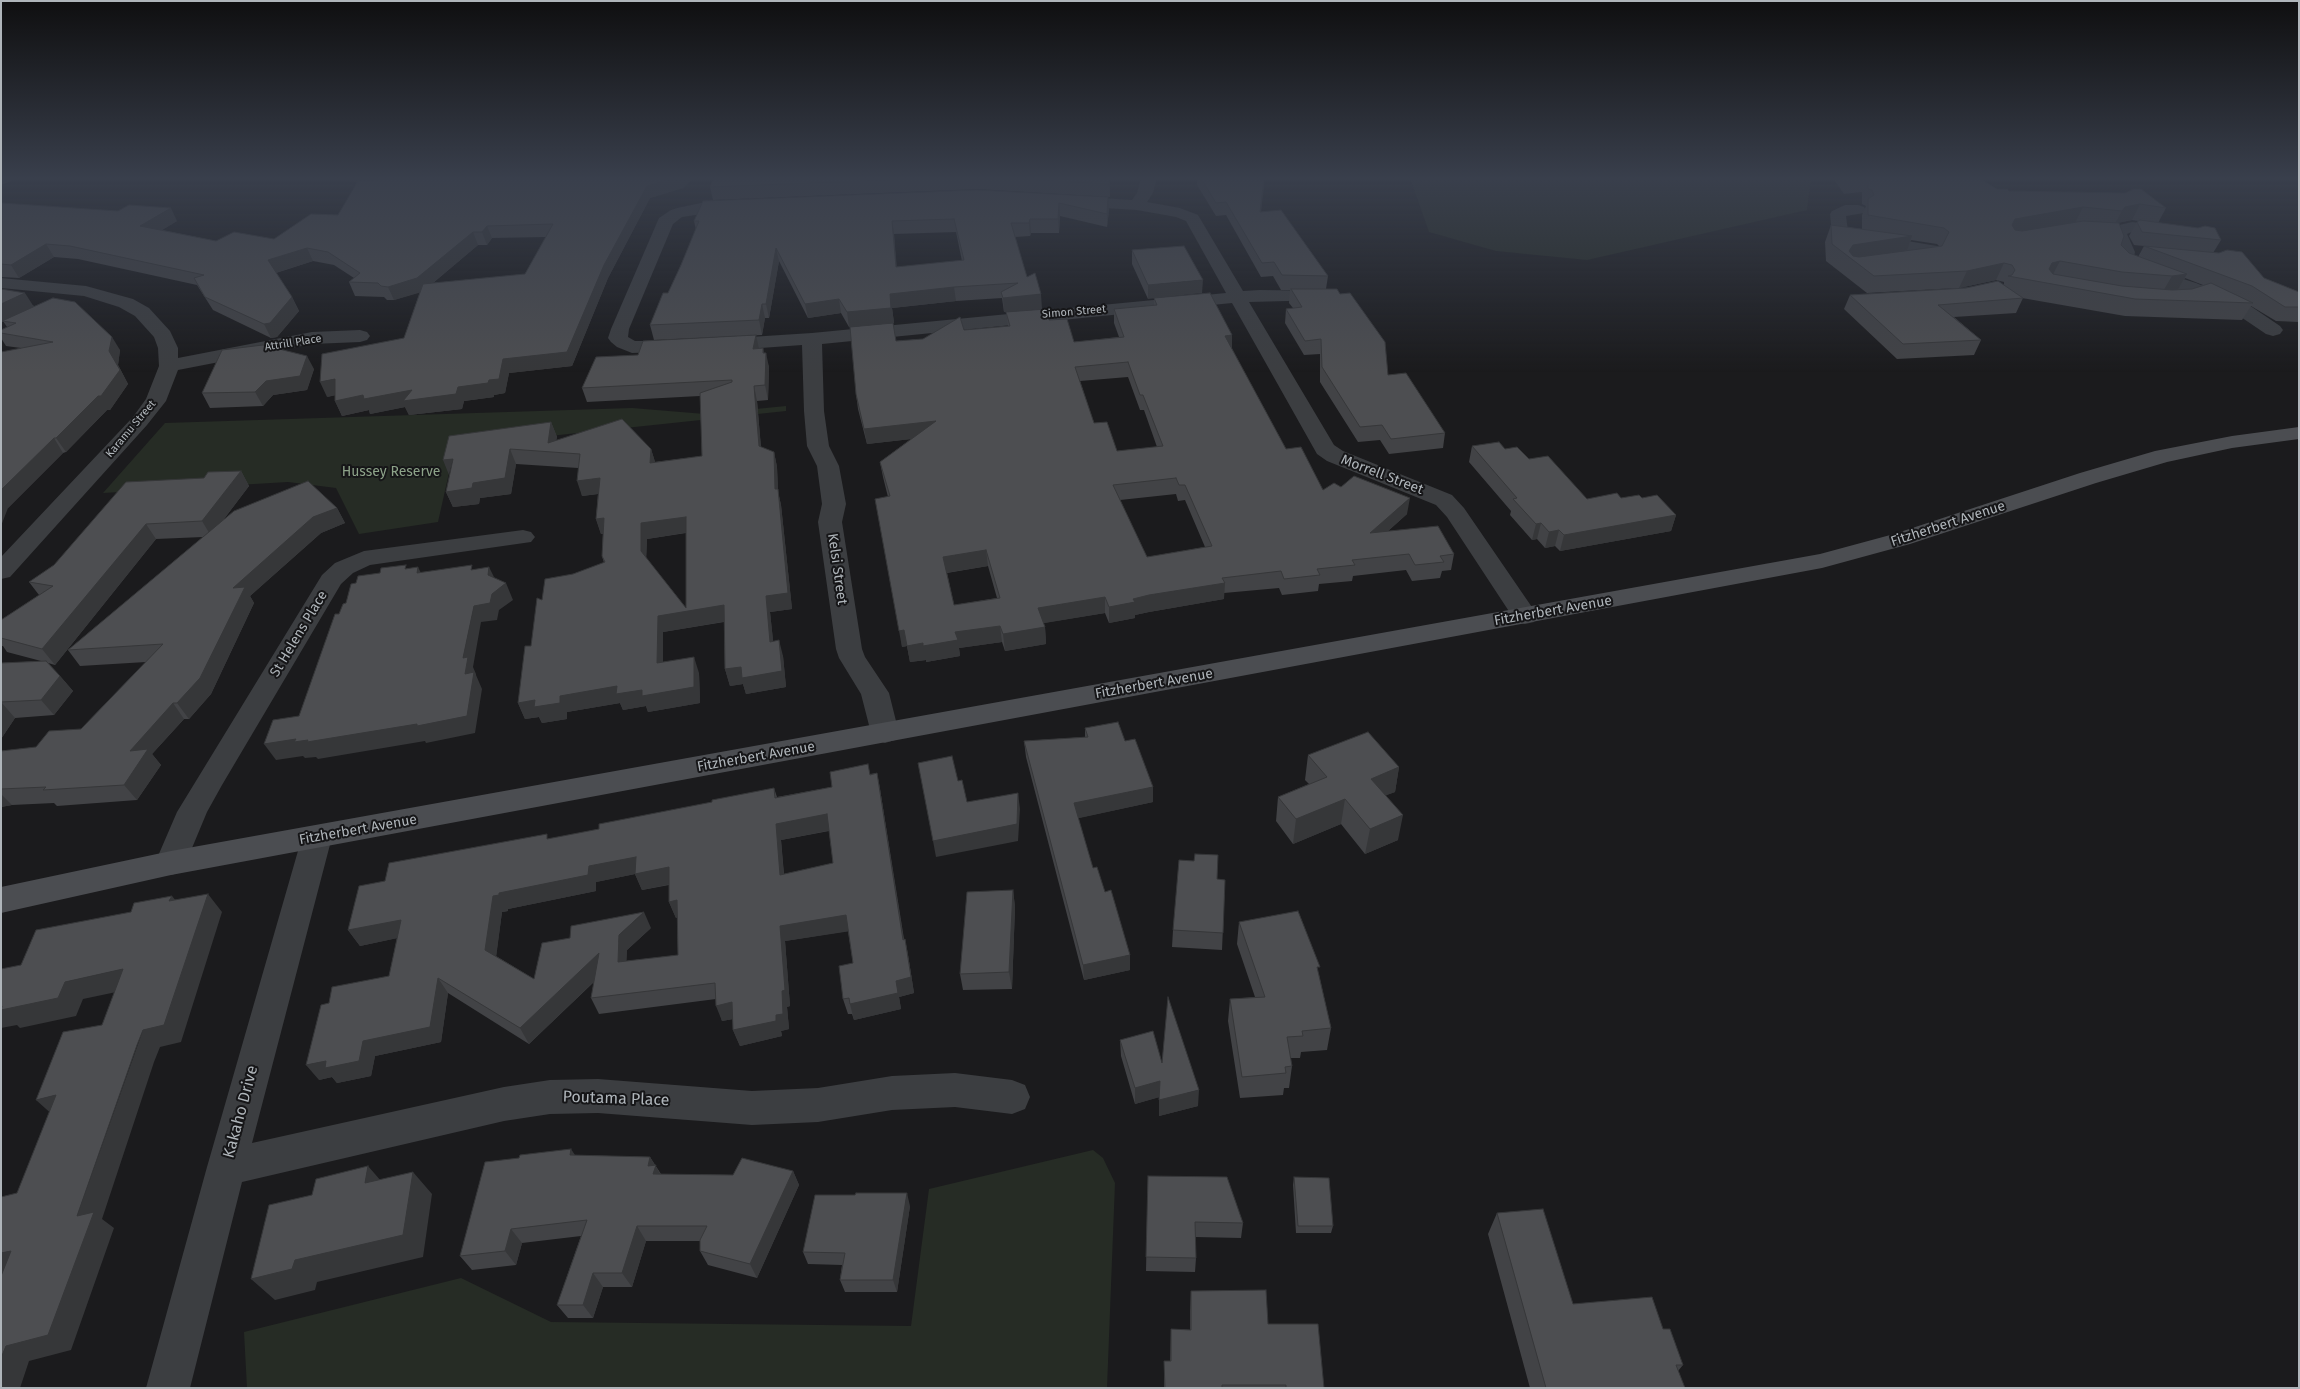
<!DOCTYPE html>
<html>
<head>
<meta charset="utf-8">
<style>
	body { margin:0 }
	#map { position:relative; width:2300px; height:1389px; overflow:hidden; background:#1b1b1d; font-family:"Fira Sans",sans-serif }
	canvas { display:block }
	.frame { position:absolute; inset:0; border:2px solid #afb5ba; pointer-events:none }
</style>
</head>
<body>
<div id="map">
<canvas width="2300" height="1389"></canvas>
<div class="frame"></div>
</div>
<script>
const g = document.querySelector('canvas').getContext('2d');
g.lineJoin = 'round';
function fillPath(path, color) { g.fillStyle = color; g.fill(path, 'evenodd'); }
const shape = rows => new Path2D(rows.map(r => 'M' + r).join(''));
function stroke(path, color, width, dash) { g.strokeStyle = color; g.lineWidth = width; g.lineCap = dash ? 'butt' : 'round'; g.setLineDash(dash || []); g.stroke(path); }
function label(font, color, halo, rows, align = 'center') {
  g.font = font + ' "Fira Sans",sans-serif'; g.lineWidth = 4; g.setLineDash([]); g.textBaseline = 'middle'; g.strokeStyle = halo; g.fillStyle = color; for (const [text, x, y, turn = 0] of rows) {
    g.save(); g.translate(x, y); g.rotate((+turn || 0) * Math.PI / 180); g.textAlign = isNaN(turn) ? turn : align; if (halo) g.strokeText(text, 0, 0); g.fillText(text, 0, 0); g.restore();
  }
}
fillPath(shape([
	[246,178,410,178,364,182]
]), '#27272a');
fillPath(shape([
	[1410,178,1811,178,1807,210,1587,260,1496,251,1429,232],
	[786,406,786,411,455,446,438,522,359,534,336,488,288,482,103,493,165,423,632,408,705,414],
	[1093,1150,1103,1158,1115,1183,1107,1388,247,1388,244,1332,461,1278,551,1322,911,1326,929,1189]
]), '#262c25');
fillPath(shape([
	[1141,178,1157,178,1153,193,1147,202,1180,208,1198,215,1243,291,1260,290,1332,291,1335,295,1332,299,1326,300,1249,302,1334,445,1343,451,1452,495,1464,508,1538,616,1534,622,1525,624,1516,622,1447,517,1436,505,1327,461,1317,454,1232,303,822,344,824,411,829,446,839,466,846,504,842,522,862,649,865,657,889,693,899,733,895,740,885,743,875,740,871,733,861,694,839,658,836,649,818,522,822,504,817,466,807,446,804,411,802,345,719,351,712,349,709,345,712,341,719,339,812,333,1226,293,1186,221,1176,217,1137,210,1070,206,1064,204,1062,201,1064,198,1070,196,1132,200,1137,193,1141,178],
	[737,200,743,202,745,205,743,208,682,217,673,224,629,329,628,337,635,341,679,341,686,343,689,347,686,351,632,353,617,347,611,342,608,338,611,329,659,218,671,210,677,208,701,203,737,200],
	[1845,205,1858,205,1864,207,1866,210,1864,213,1846,216,1848,231,1931,245,1937,246,1940,250,1937,254,1931,255,1834,239,1832,235,1830,214,1832,211,1845,205],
	[2132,222,2171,227,2177,228,2179,232,2177,236,2171,237,2132,232,2127,234,2135,252,2133,260,2146,267,2196,283,2249,305,2280,326,2283,330,2280,334,2273,336,2266,334,2235,313,2184,291,2134,275,2118,266,2115,262,2117,252,2110,234,2115,226,2132,222],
	[1,278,86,286,133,299,149,308,170,331,178,348,178,358,312,332,360,330,367,332,370,336,367,340,360,342,312,344,178,370,166,401,147,425,10,577,1,579,1,557,133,417,146,399,159,366,158,348,154,337,135,316,119,307,84,296,1,288,1,278],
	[523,530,531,532,535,537,531,542,370,565,353,573,341,584,222,785,207,812,182,872,171,875,160,872,155,863,177,812,322,575,335,563,364,551,523,530],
	[317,825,328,829,332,837,252,1143,504,1087,550,1080,598,1079,752,1091,818,1088,892,1076,955,1073,1012,1080,1025,1085,1030,1097,1025,1109,1012,1114,955,1107,892,1110,818,1122,752,1125,598,1113,550,1114,504,1121,242,1182,190,1388,146,1388,207,1167,302,837,306,829,317,825]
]), '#3c3e41');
fillPath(shape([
	[1,178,14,178,11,181,1,185,1,178],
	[2299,427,2299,439,2232,448,2167,462,2096,483,1910,544,1822,568,171,875,1,913,1,887,171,851,1820,554,1894,534,2080,473,2155,451,2232,436,2299,427]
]), '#4b4d51');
fillPath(shape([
	[413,178,693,178,683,188,650,198,608,278,572,366,509,373,505,393,494,395,494,397,464,401,462,409,409,415,405,407,370,414,369,410,342,416,335,401,335,395,327,397,404,338,420,292,394,300,387,300,384,297,355,296,349,282,354,278,334,265,313,261,276,273,292,297,299,311,277,337,271,338,213,310,197,285,78,259,54,257,19,278,1,277,1,203,177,221,162,230,216,241,274,239,338,215],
	[546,237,525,274,433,283,478,245,487,245,492,238],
	[714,178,1110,178,1110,197,978,189,713,200,710,187],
	[1197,178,1264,178,1261,212,1328,276,1326,289,1388,375,1445,433,1443,448,1389,454,1380,440,1358,442,1320,382,1320,354,1304,355,1285,323,1286,309,1293,308,1289,303,1290,290,1281,290,1273,276,1261,277,1226,215,1216,216,1197,185],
	[1833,178,1978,178,1997,189,2009,191,2125,193,2166,208,2158,223,2221,240,2213,253,2264,278,2299,292,2299,322,2276,321,2251,306,2242,320,2125,316,2022,298,2023,298,2016,313,1954,317,1981,340,1974,355,1897,359,1844,309,1850,295,1957,288,1867,293,1826,261,1825,242,1831,225,1862,229,1862,215,1866,206,1862,204,1862,192,1844,194],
	[2132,220,2139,221,2137,222,2129,236,2134,245,2154,247,2144,246,2138,257,2129,253,2121,245,2117,223],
	[1911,240,1937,244,1939,246,1906,251],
	[2185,278,2203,285,2192,289,2178,289],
	[1996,280,2004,282,2004,285,1959,288],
	[1108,197,1109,210,1107,227,1060,216,1059,233,1031,233,1030,236,1015,237,1027,277,1042,309,1004,312,1002,298,956,301,892,308,894,323,849,327,841,313,808,318,779,261,769,318,765,318,762,335,654,340,650,325,668,293,681,265,696,230,694,221],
	[956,232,962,261,896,267,894,234],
	[1184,246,1148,299,1132,264,1132,250],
	[1,289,120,350,118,365,128,384,110,410,107,410,66,452,63,453,8,508,21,348,6,346,1,338,1,330,7,327,3,321,1,322],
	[1154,298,1232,349,1286,449,1323,490,1341,487,1407,514,1388,531,1454,554,1451,570,1442,571,1440,578,1412,581,1406,570,1353,576,1352,581,1319,584,1318,591,1282,595,1279,588,1224,593,1224,599,1149,612,1135,615,1135,618,1109,623,1105,613,1043,623,1045,627,1046,644,1005,651,1002,642,959,648,960,656,926,662,926,660,910,662,907,646,902,647,888,497,883,477,880,462,911,439,867,444,858,409,856,394,896,341,923,339,964,330,1008,326,1006,312,1049,320,1074,342,1119,337,1114,323,1114,309,1154,305],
	[1128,377,1140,410,1144,410,1157,447,1117,451,1094,423,1080,381],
	[1176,494,1178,501,1185,500,1205,547,1147,557,1120,500],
	[988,566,997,598,954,605,947,573],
	[759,348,764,353,769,367,768,400,757,401,761,447,774,452,777,467,778,492,781,505,792,609,770,612,773,641,783,656,786,687,746,694,743,684,730,686,725,669,724,622,663,632,663,662,699,673,700,703,648,712,646,706,623,710,620,703,567,712,567,719,542,723,539,717,525,719,518,703,531,646,542,600,573,574,604,563,602,556,603,534,601,534,596,519,598,494,582,496,578,468,516,464,511,494,480,498,479,504,453,507,446,492,551,422,557,437,556,440,651,449,655,462,702,456,700,396,587,402,582,388],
	[686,533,686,608,646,558,647,539],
	[314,369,307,390,273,395,263,406,210,408,202,393],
	[1472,446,1505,449,1529,459,1587,499,1642,498,1676,515,1671,531,1560,551,1555,546,1545,548,1537,539,1532,540,1510,515,1511,511,1469,462],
	[241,471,249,486,224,519,337,508,345,523,321,533,250,596,254,603,211,694,189,719,184,719,152,754,161,765,137,800,57,806,54,803,12,805,1,807,1,751,36,747,81,729,146,662,80,666,68,650,203,537,156,539,55,665,48,663,60,676,73,691,54,715,15,718,1,739,1,663,41,661,7,652,3,646,1,646,1,620,39,595,29,582,204,478],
	[1085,728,1125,741,1153,802,1078,818,1093,868,1130,970,1084,980,1026,757,1024,741,1085,737],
	[1308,755,1399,767,1395,792,1386,795,1398,840,1365,854,1341,824,1293,844,1276,821,1278,797,1309,784,1305,780],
	[877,773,880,789,904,939,905,939,908,955,914,993,899,997,901,1009,854,1020,852,1014,848,1014,843,999,853,963,848,931,785,941,790,1006,787,1007,789,1029,781,1031,782,1036,740,1046,733,1030,733,1019,722,1021,716,999,599,1014,591,998,594,982,529,1044,448,993,441,1042,375,1056,371,1076,337,1083,332,1077,319,1080,329,1003,389,976,397,938,360,946,348,930,385,881,550,839,599,829,774,788,777,797,832,787,870,774],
	[829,831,833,863,784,874,781,840],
	[635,874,642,890,669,885,669,902,676,918,677,917,678,955,626,961,627,950,651,928,534,979,496,956,502,912,508,911,508,909,596,891,596,882],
	[1217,879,1225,880,1222,950,1172,947,1173,930],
	[1013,890,1015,907,1012,989,963,990,960,974],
	[1239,922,1319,975,1331,1028,1327,1050,1301,1052,1300,1058,1290,1058,1292,1066,1289,1088,1284,1088,1283,1095,1240,1098,1228,1021,1230,999,1255,997,1237,944],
	[1120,1040,1162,1063,1198,1106,1159,1116,1159,1097,1135,1104,1121,1056],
	[575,1155,650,1157,661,1174,733,1175,793,1171,799,1185,757,1278,708,1265,700,1251,700,1241,646,1241,632,1287,603,1287,593,1318,568,1318,557,1305,581,1236,522,1243,516,1265,472,1270,460,1256],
	[1148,1176,1243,1223,1241,1238,1195,1237,1196,1258,1195,1272,1146,1271],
	[1294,1177,1333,1226,1331,1233,1296,1233,1293,1185],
	[855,1195,910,1206,897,1292,845,1292,840,1280,842,1265,808,1264,803,1252],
	[1497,1213,1573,1304,1663,1329,1683,1365,1678,1371,1685,1388,1530,1388,1488,1234],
	[1191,1291,1268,1324,1324,1388,1164,1388,1164,1361,1170,1361,1171,1329,1190,1330,1190,1311]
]), '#424346');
fillPath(shape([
	[673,178,693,178,683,188,650,198,608,278,572,366,509,373,505,393,494,395,494,397,464,401,462,409,409,415,405,407,370,414,369,410,342,416,335,401,363,395,412,390,458,387,489,380,503,359,604,265,647,186],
	[1110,178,1110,197,1109,184],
	[1264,178,1264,188,1259,225,1260,212],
	[1108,197,1109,210,1107,227,1107,214],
	[1059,203,1060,216,1059,233,1058,219],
	[2140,204,2132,220,2117,223,2113,227,2122,211,2125,207],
	[2083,207,2075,223,2008,235,2015,219],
	[171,208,177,221,147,239,140,226],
	[1030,219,1031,233,1030,236,1029,223],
	[892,221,894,234,898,281,896,267],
	[487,226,492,238,487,245,482,232],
	[473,232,478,245,422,292,394,300,388,287],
	[1912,236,1906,253,1853,260,1849,251,1853,245],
	[46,244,54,257,19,278,11,265],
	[307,248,313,261,275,273,268,260],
	[776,248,779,261,769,318,766,304],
	[2060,261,2051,278,2044,280,2052,263],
	[2004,263,1996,280,1959,288,1967,271],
	[2187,274,2177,291,2162,293,2172,276],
	[1203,280,1202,293,1148,299,1148,285],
	[954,287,956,301,892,308,894,323,849,327,847,312,890,294],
	[25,293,34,307,1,322,1,304],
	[1041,294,1042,309,1004,312,1003,298],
	[292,297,299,311,277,337,271,338,264,324],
	[839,299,841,313,808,318,805,304],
	[762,304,765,318,762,335,759,320],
	[756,335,759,349,753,349],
	[1232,335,1232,350,1225,336],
	[112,337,120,350,118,365,128,384,110,410,107,410,66,452,56,438,109,351],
	[763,348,766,359,766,353,769,367,768,400,765,385],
	[307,356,314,369,307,390,273,395,263,406,255,392,266,381],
	[335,379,342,394,327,397,320,382],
	[754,386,757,401,762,461,759,446],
	[936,421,938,436,867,444,864,429],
	[551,422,557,437,555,452,548,443],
	[54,438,63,453,8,508,1,526,1,490],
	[510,449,516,464,511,494,480,498,479,504,453,507,446,492,473,483],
	[651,449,656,465,650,463],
	[774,452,777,467,778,492,781,505,792,609,770,612,775,658,770,642,766,596,775,489],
	[453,459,449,475,443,460],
	[241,471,249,486,211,536,202,521],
	[600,478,606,493,582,496,577,481],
	[1410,498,1407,514,1368,549,1370,533],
	[337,508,345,523,321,533,250,596,254,603,211,694,189,719,177,703,233,588,313,517],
	[1676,515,1671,531,1560,551,1564,535],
	[686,517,690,532,647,539,646,567,641,551,641,523],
	[604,518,610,533,601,534,596,519],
	[1541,523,1537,539,1532,540,1536,524],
	[146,524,156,539,55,665,42,649],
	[1559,530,1555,546,1545,548,1549,532],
	[986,550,988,566,945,573,943,557],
	[418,567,426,583,417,573],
	[489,567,497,583,488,575],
	[506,583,513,600,499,610,497,620,481,622,473,667,476,674,476,675,482,689,475,733,426,743,425,741,318,759,316,757,305,758,303,756,276,760,264,744,465,674,463,658,474,606],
	[1225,583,1224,599,1149,612,1135,615,1135,618,1109,623,1109,607,1133,599,1149,595],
	[1105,597,1105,613,1039,624,1038,608],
	[724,605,728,621,663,632,663,679,657,663,658,616],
	[1000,626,1002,642,959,648,960,656,926,662,926,660,910,662,907,646,955,632],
	[1045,627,1046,644,1005,651,1003,634],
	[904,630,907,646,902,647,899,631],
	[779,640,783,656,786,687,746,694,743,684,730,686,725,669],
	[694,657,699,673,700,703,648,712,646,706,623,710,620,703,567,712,567,719,542,723,539,717,525,719,518,703,560,696],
	[60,676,73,691,54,715,41,700],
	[1,702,15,718,1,739],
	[173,703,184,719,152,754,161,765,137,800,124,785,130,751],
	[1399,767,1395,792,1366,803,1371,779],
	[877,773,880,789,906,956,903,940],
	[1153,787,1153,802,1075,819,1074,803],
	[1018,793,1020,809,1018,841,936,857,933,841],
	[1,794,12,805,1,807],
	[1345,799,1341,824,1293,844,1296,819],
	[827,814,832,830,781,840,785,891,780,875,776,824],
	[1403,815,1398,840,1365,854,1370,829],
	[636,857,669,867,676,883,642,890,635,874,596,882,596,891,508,909,508,911,502,912,495,966,485,950,493,896,499,893,589,866],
	[1013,890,1015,907,1012,989,1009,972],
	[208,894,222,912,181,1042,160,1047,154,1062,102,1219,114,1228,71,1350,29,1361,20,1388,1,1388,1,1358,6,1346,77,1216,143,1030],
	[172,896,187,914,169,901],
	[677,900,684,916,676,918,669,902],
	[644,912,651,928,627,950,626,978,618,962,619,935],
	[846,915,851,931,785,941,790,1006,787,1007,789,1029,781,1031,782,1036,740,1046,733,1030,776,1015,782,991,780,926],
	[401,920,412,935,360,946,348,930],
	[905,939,908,955,914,993,899,997,901,1009,854,1020,850,1004,896,981],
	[599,953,607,969,529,1044,520,1028],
	[1130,955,1130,970,1084,980,1083,965],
	[123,969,140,987,83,999,76,1016,20,1028,17,1025,1,1028,1,1006,65,982],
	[438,978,448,993,441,1042,375,1056,371,1076,337,1083,332,1077,319,1080,306,1065,326,1061,363,1041],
	[732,1002,738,1018,722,1021,716,1006],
	[1160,1081,1160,1097,1135,1104,1135,1088],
	[1199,1090,1198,1106,1159,1116,1159,1100],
	[56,1095,55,1117,36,1100],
	[571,1149,581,1164,570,1155],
	[650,1157,664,1180,662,1188,648,1166],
	[368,1166,388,1189,365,1183],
	[793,1171,799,1185,757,1278,750,1264],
	[413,1172,432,1194,423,1257,317,1282,315,1290,275,1300,251,1279,295,1260],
	[907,1193,910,1206,897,1292,893,1280],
	[637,1226,646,1241,632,1287,622,1273],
	[511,1229,522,1243,516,1265,505,1251],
	[11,1251,33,1267,1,1274,1,1253],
	[593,1273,603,1287,593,1318,583,1305]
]), '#363739');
const building = shape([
	[413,178,673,178,647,186,604,265,567,352,503,359,499,379,489,380,488,383,458,387,456,394,403,401,412,390,364,399,363,395,335,401,335,379,320,382,322,354,404,338,423,284,525,274,553,224,487,226,482,232,473,232,417,278,388,287,381,286,378,283,349,282,360,273,328,252,307,248,268,260,292,297,270,323,264,324,205,297,194,278,204,275,70,246,46,244,11,265,1,264,2,203,118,211,129,205,171,208,140,226,216,241,234,232,274,239,311,214,338,215,358,181,413,178],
	[714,178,937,178,710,187,714,178],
	[1004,178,1110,178,1109,184,1004,178],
	[1201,178,1264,178,1260,212,1281,210,1328,276,1282,275,1274,262,1262,263,1226,202,1216,203,1201,178],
	[1868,178,1978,178,1997,189,2007,189,2009,191,2125,193,2134,189,2141,189,2166,208,2140,204,2125,207,2122,211,2083,207,2015,219,2012,225,2015,230,2022,231,2083,221,2119,223,2124,236,2121,245,2129,253,2187,274,2172,276,2122,272,2060,261,2052,263,2049,269,2053,274,2122,286,2172,290,2192,289,2211,283,2253,303,2135,299,2008,276,2012,275,2015,270,2012,265,2004,263,1967,271,1874,276,1832,244,1831,225,1912,236,1853,245,1849,251,1853,256,1859,257,1942,246,1949,232,1944,228,1868,215,1868,199,1874,195,1872,190,1868,189,1868,178],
	[977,190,1108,197,1107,214,1059,203,1058,219,1030,219,1029,223,1011,223,1027,277,1035,273,1041,294,1003,298,1001,292,1018,283,954,287,890,294,891,308,847,312,839,299,805,304,776,248,766,304,762,304,759,320,650,325,663,293,668,293,681,265,699,221,694,221,703,201,977,190],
	[954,219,964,260,896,267,892,221,954,219],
	[2140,220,2198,228,2205,226,2215,228,2221,240,2142,232,2137,222,2140,220],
	[1184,246,1203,280,1148,285,1132,250,1184,246],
	[2144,246,2219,253,2227,250,2242,252,2264,278,2299,292,2299,307,2285,307,2252,286,2144,246],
	[1998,281,2023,298,1938,305,1981,340,1903,344,1850,295,1966,288,1998,281],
	[1,289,25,293,1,304,1,289],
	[1291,289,1337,289,1340,294,1350,293,1385,342,1388,375,1406,373,1445,433,1391,439,1382,425,1360,427,1322,367,1321,339,1305,341,1286,309,1302,307,1291,289],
	[1210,293,1232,335,1225,336,1286,449,1301,447,1323,490,1334,483,1341,487,1354,476,1410,498,1370,533,1438,526,1454,554,1440,556,1444,562,1415,565,1409,554,1352,560,1355,565,1317,569,1320,575,1284,579,1281,571,1222,578,1225,583,1149,595,1133,599,1135,602,1109,607,1105,597,1038,608,1045,627,1003,634,1000,626,955,632,958,640,923,646,923,643,907,646,904,630,899,631,875,499,890,496,880,462,936,421,864,429,856,394,850,327,893,323,896,341,923,339,960,317,964,330,1010,326,1006,312,1046,309,1049,320,1067,319,1074,342,1124,337,1114,309,1157,305,1154,298,1210,293],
	[1128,362,1140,395,1143,395,1163,446,1117,451,1107,422,1094,423,1075,367,1128,362],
	[1176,478,1179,485,1185,485,1212,546,1147,557,1113,485,1176,478],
	[986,550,1000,598,954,605,943,557,986,550],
	[53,298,75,302,112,337,109,351,120,370,101,396,98,396,56,438,54,438,1,490,1,352,53,342,1,333,1,330,16,323,2,321,53,298],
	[756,335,753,349,763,348,763,353,766,353,765,385,754,386,759,446,774,452,775,489,778,489,788,593,766,596,770,642,779,640,782,671,742,678,741,667,725,669,724,605,658,616,657,663,694,657,694,687,642,696,642,690,616,694,617,686,560,696,560,703,534,707,535,700,518,703,525,646,531,646,537,598,542,600,545,579,573,574,605,562,602,556,604,518,596,519,600,478,577,481,580,454,510,449,505,478,473,483,472,488,446,492,453,459,443,460,449,436,551,422,548,443,622,419,651,449,650,463,702,456,700,393,732,382,732,380,582,388,596,357,638,355,643,341,756,335],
	[686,517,686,608,641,551,641,523,686,517],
	[263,345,307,356,300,376,266,381,255,392,202,393,222,350,263,345],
	[1499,442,1505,449,1517,447,1529,459,1548,456,1587,499,1617,493,1621,498,1639,495,1642,498,1657,495,1676,515,1564,535,1559,530,1549,532,1541,523,1536,524,1513,499,1517,498,1472,446,1499,442],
	[241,471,202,521,146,524,42,649,1,638,1,620,53,586,29,582,54,565,126,482,204,478,208,472,241,471],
	[308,481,337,508,313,517,233,588,245,587,200,678,177,703,173,703,130,751,148,749,124,785,43,790,46,787,1,789,1,751,36,747,49,731,81,729,163,644,68,650,234,511,308,481],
	[406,565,405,569,418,567,417,573,472,565,471,570,489,567,488,575,506,583,492,594,490,603,474,606,463,658,468,657,465,674,474,672,467,716,417,726,417,724,307,742,308,740,294,742,296,739,264,744,273,720,299,716,335,614,339,614,343,604,346,603,351,584,356,583,358,576,380,573,381,568,406,565],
	[46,661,60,676,41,700,1,702,1,663,46,661],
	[1118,722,1125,741,1135,739,1153,787,1074,803,1093,868,1097,867,1105,892,1111,890,1130,955,1083,965,1024,741,1088,737,1085,728,1118,722],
	[1368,732,1399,767,1371,779,1403,815,1370,829,1345,799,1296,819,1278,797,1327,777,1308,755,1368,732],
	[952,756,958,781,962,780,967,802,1018,793,1017,824,933,841,918,763,952,756],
	[868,764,870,775,877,773,903,940,905,939,911,977,896,981,898,993,850,1004,849,998,843,999,839,966,853,963,846,915,780,926,785,990,782,991,783,1014,776,1015,776,1021,733,1030,732,1002,716,1006,715,983,591,998,599,953,520,1028,438,978,430,1027,363,1041,359,1061,325,1068,326,1061,306,1065,321,1005,329,1003,332,987,389,976,401,920,348,930,359,886,385,881,389,863,547,834,547,839,599,829,599,824,712,802,712,800,774,788,775,798,832,787,830,772,868,764],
	[827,814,833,863,780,875,776,824,827,814],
	[636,857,635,874,669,867,669,902,677,900,678,955,618,962,619,935,644,912,571,926,570,938,542,943,534,979,485,950,493,896,499,895,499,893,588,875,589,866,636,857],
	[1195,854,1218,855,1217,879,1225,880,1223,933,1173,930,1179,860,1194,861,1195,854],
	[1013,890,1009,972,960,974,967,892,1013,890],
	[208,894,164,1025,143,1030,137,1045,77,1216,94,1212,48,1335,6,1346,1,1358,1,1276,11,1251,1,1253,1,1197,17,1193,56,1095,36,1100,63,1032,102,1025,123,969,65,982,58,998,1,1010,2,1006,1,1006,1,969,21,965,36,930,131,912,134,903,172,896,169,901,208,894],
	[1298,911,1320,967,1317,967,1331,1028,1302,1031,1303,1036,1287,1037,1292,1066,1285,1067,1286,1073,1242,1077,1230,999,1265,997,1239,922,1298,911],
	[1168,997,1199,1090,1159,1100,1160,1081,1135,1088,1120,1040,1153,1031,1162,1063,1168,997],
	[571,1149,570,1155,650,1157,648,1166,656,1165,653,1174,733,1175,742,1158,793,1171,750,1264,700,1251,700,1240,707,1226,637,1226,622,1273,593,1273,583,1305,557,1305,587,1220,511,1229,505,1251,460,1256,485,1162,519,1158,520,1155,571,1149],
	[368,1166,365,1183,413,1172,403,1235,295,1260,292,1269,251,1279,269,1205,312,1195,316,1179,368,1166],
	[1148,1176,1227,1177,1243,1223,1195,1222,1196,1258,1146,1257,1148,1176],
	[1294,1177,1329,1178,1333,1226,1298,1226,1294,1177],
	[856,1193,907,1193,893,1280,840,1280,845,1253,803,1252,815,1195,855,1195,856,1193],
	[1543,1209,1573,1304,1652,1297,1663,1329,1670,1329,1683,1365,1676,1365,1685,1388,1546,1388,1497,1213,1543,1209],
	[1266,1290,1268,1324,1318,1324,1324,1388,1286,1388,1286,1385,1222,1385,1222,1388,1165,1388,1164,1361,1171,1361,1171,1329,1191,1330,1191,1291,1266,1290]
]);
fillPath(building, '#4d4e51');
stroke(building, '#363739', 1);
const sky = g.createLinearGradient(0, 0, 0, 372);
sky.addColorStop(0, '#0f0f10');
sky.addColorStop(0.48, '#393f4c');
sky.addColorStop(1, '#393f4c00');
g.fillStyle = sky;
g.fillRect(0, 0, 2300, 372);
label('11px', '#afb5ba', '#161618', [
	["Simon Street",1074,312,-5],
	["Attrill Place",293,343,-9],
	["Karamu Street",131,429,-50]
]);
label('14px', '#8da389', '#161618', [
	["Hussey Reserve",391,472]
]);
label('14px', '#afb5ba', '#161618', [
	["Morrell Street",1382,475,21],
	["Fitzherbert Avenue",1948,524,-18],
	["Kelsi Street",837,569,82],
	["Fitzherbert Avenue",1553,611,-10],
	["St Helens Place",299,634,-59],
	["Fitzherbert Avenue",1154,684,-10],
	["Fitzherbert Avenue",756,757,-10],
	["Fitzherbert Avenue",358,830,-10]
]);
label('16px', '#afb5ba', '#161618', [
	["Poutama Place",616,1099,2],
	["Kakaho Drive",241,1112,-75]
]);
</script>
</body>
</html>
